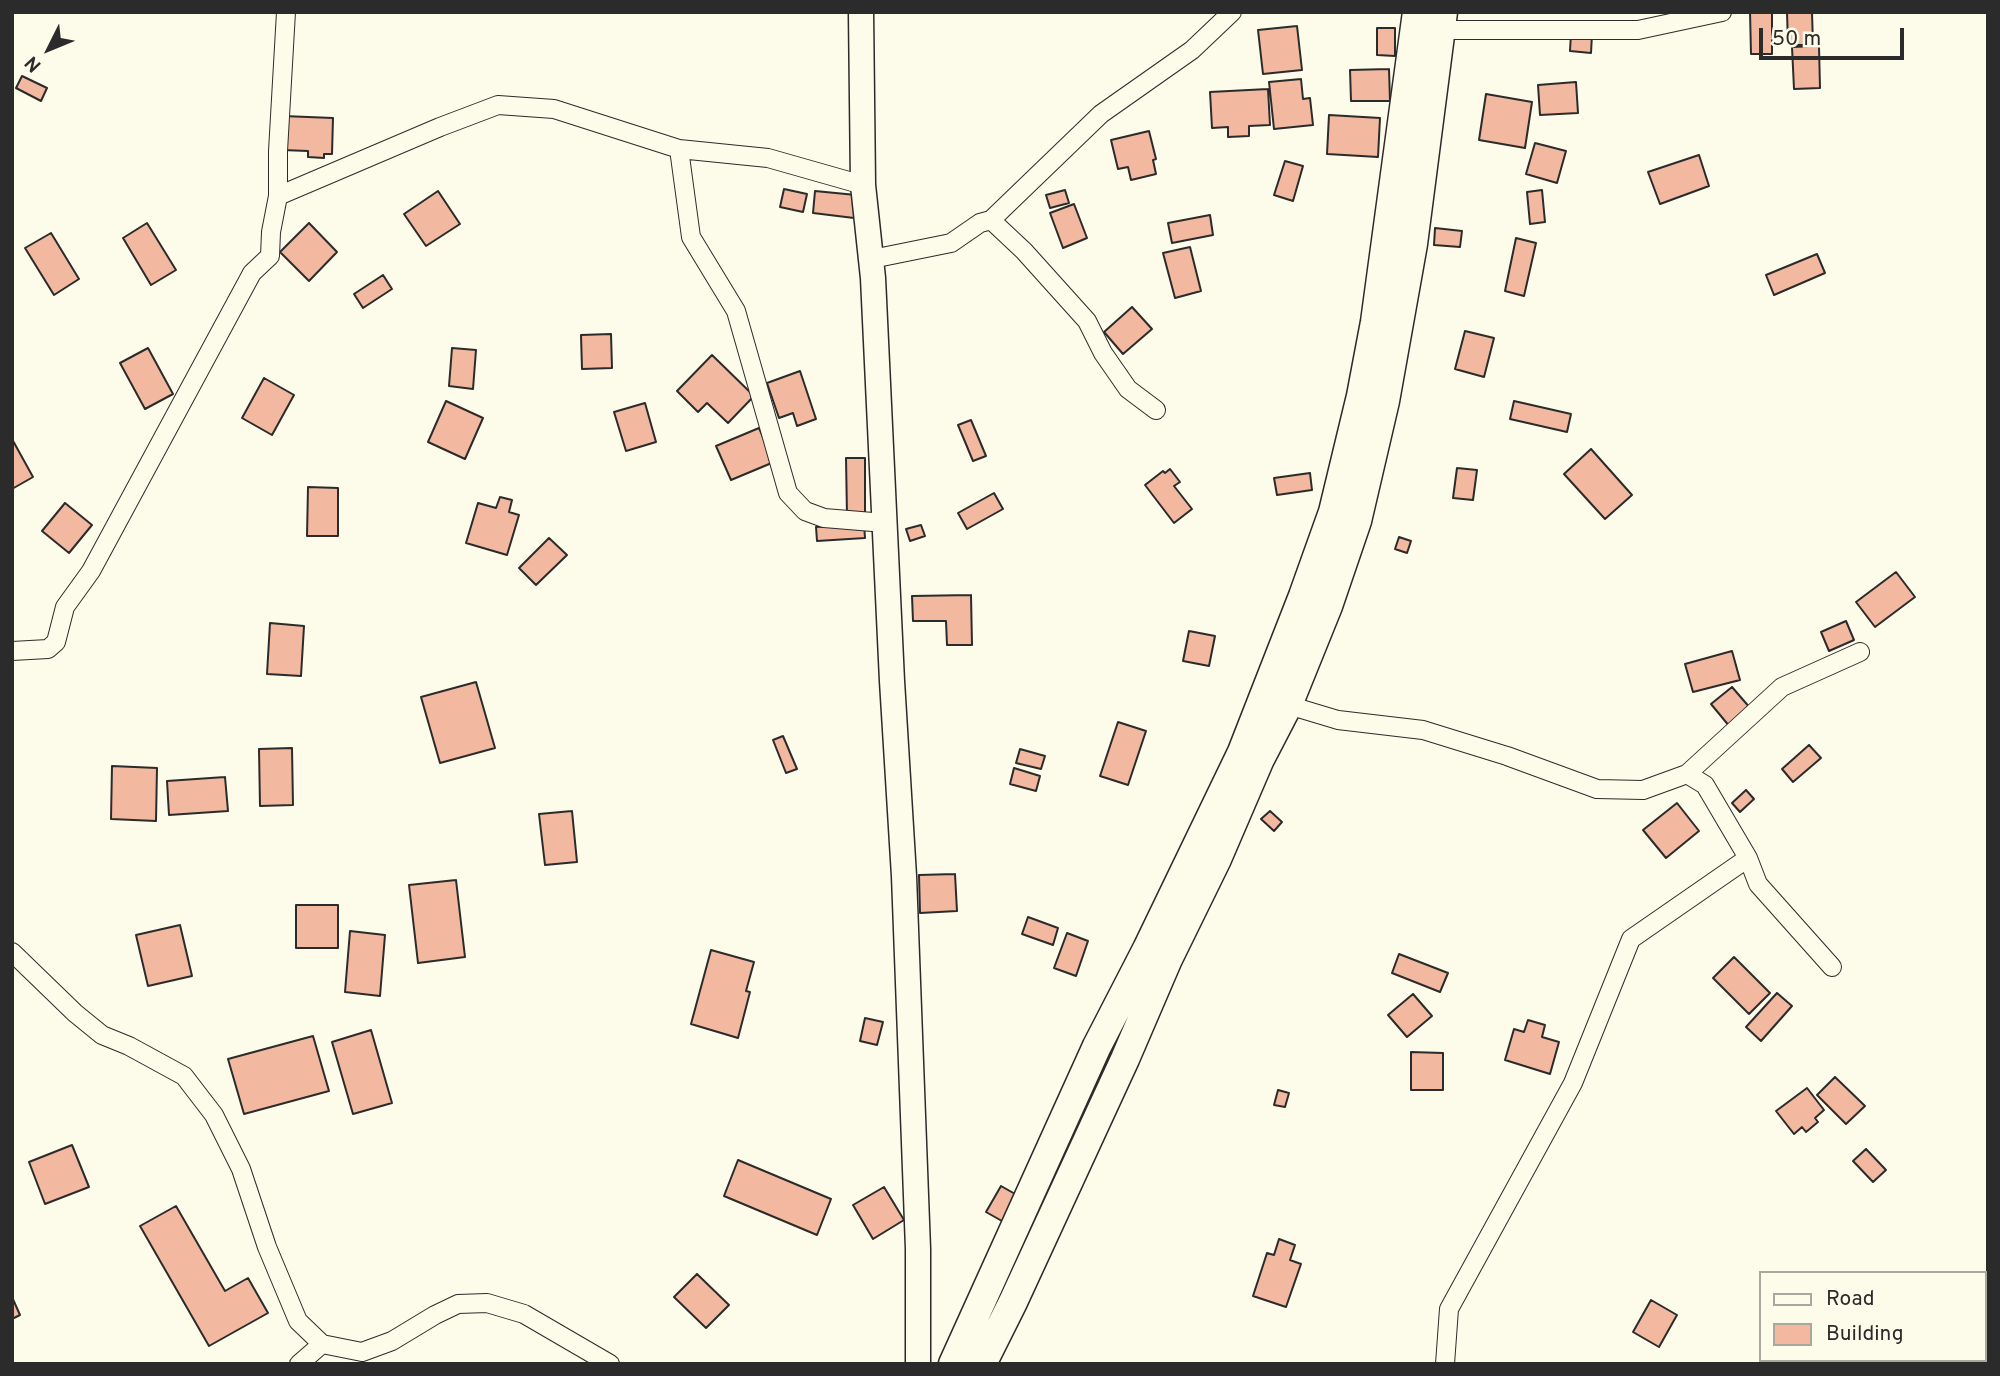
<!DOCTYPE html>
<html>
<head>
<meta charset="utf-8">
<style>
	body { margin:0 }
	#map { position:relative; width:2000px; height:1376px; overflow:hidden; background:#fdfbea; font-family:Overpass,sans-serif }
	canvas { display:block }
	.frame { position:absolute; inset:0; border:14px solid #2b2b2b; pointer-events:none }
	.legend { position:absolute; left:1759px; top:1271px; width:228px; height:91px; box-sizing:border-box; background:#fdfbea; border:2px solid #a9a89e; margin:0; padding:9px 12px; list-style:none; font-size:21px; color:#2b2b2b }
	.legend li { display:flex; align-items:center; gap:14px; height:35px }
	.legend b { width:35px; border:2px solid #a9a89e }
	.north { position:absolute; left:14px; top:14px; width:70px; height:70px; -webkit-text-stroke:5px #fdfbea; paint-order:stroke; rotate:227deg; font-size:19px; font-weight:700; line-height:28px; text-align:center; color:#2b2b2b }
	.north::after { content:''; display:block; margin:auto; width:24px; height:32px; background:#2b2b2b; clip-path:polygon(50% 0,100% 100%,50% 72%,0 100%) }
	.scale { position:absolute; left:1759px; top:28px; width:145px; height:32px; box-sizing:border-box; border:4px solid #2b2b2b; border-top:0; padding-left:9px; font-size:21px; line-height:24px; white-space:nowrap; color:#2b2b2b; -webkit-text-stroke:5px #fdfbea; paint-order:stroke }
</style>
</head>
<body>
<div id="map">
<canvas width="2000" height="1376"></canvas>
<div class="frame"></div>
<ul class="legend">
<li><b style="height:9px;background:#fdfbea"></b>Road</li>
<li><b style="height:19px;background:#f2b8a0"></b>Building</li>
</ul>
<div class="north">N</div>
<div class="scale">50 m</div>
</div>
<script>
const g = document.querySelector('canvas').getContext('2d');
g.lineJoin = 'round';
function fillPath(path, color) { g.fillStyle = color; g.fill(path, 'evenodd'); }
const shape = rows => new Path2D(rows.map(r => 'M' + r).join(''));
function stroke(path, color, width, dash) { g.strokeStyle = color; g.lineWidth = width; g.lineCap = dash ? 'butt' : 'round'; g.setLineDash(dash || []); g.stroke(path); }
const building = shape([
	[1750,12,1772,12,1772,54,1751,54,1750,12],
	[1787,12,1812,12,1813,45,1788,45,1787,12],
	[1297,26,1302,70,1263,74,1258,30,1297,26],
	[1377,28,1395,28,1395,56,1377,55,1377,28],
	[1571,33,1592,34,1591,53,1570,51,1571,33],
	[1819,46,1820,88,1794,89,1792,47,1819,46],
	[1389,69,1390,101,1351,101,1350,70,1389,69],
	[22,76,47,88,41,101,16,88,22,76],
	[1301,79,1303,99,1310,98,1313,125,1274,129,1269,82,1301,79],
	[1576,82,1578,113,1540,115,1538,85,1576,82],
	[1268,89,1270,125,1249,126,1249,136,1228,137,1228,127,1212,128,1210,92,1268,89],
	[1486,94,1532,102,1525,148,1479,140,1486,94],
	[1329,115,1380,118,1378,157,1327,154,1329,115],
	[283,116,333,118,332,154,324,154,324,158,308,157,308,151,282,150,283,116],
	[1149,131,1156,159,1153,160,1156,174,1131,180,1128,167,1118,169,1111,140,1149,131],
	[1535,143,1566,151,1557,183,1526,174,1535,143],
	[1699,155,1709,186,1660,204,1648,172,1699,155],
	[1285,161,1303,166,1293,201,1274,195,1285,161],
	[784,189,807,194,803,212,780,207,784,189],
	[1065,190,1069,203,1050,208,1046,195,1065,190],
	[1542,190,1545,222,1530,224,1527,192,1542,190],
	[438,191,460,224,426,246,404,214,438,191],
	[815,191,856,195,854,218,813,213,815,191],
	[1074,204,1087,238,1063,248,1050,213,1074,204],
	[1210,215,1213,235,1172,243,1168,223,1210,215],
	[147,223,176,270,151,285,123,238,147,223],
	[309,223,337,252,309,281,280,252,309,223],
	[1435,228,1462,231,1460,247,1434,245,1435,228],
	[51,233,79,279,54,295,25,248,51,233],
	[1516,238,1536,243,1524,296,1505,291,1516,238],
	[1190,247,1201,291,1175,298,1163,253,1190,247],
	[1817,254,1825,273,1774,295,1766,275,1817,254],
	[383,275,392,289,363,308,354,294,383,275],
	[1132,307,1152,329,1123,354,1104,332,1132,307],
	[1465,331,1494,338,1484,377,1455,369,1465,331],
	[611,334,612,368,582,369,581,335,611,334],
	[148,348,173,394,145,409,120,363,148,348],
	[452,348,476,350,473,389,449,386,452,348],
	[712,355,754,396,728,423,707,403,698,412,677,391,712,355],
	[800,371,816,419,797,426,793,413,779,418,767,383,800,371],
	[264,378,294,395,272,435,242,418,264,378],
	[446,401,483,418,465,459,428,442,446,401],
	[1514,401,1571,414,1567,432,1510,419,1514,401],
	[645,403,656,442,626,451,614,412,645,403],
	[971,420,986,456,973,461,958,425,971,420],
	[759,428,774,462,731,480,716,446,759,428],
	[12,439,33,477,12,489,12,439],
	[1591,449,1632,495,1605,519,1564,474,1591,449],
	[846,458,865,458,865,516,847,516,846,458],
	[1457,468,1477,470,1473,500,1453,498,1457,468],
	[1170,469,1180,482,1174,486,1192,509,1174,523,1145,485,1163,471,1165,473,1170,469],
	[1310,473,1312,490,1277,495,1274,478,1310,473],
	[308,487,338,488,338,536,307,536,308,487],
	[994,493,1003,509,967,529,958,513,994,493],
	[500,497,512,500,509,512,519,515,507,555,466,543,478,503,496,508,500,497],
	[65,503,92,525,69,553,42,531,65,503],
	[864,524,865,538,817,541,816,527,864,524],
	[921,525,925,536,910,541,906,529,921,525],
	[1399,537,1411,541,1407,553,1395,549,1399,537],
	[549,538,567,555,536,585,519,568,549,538],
	[1896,572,1915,597,1875,627,1856,602,1896,572],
	[971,595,972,645,947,645,946,621,913,621,912,596,971,595],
	[1846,621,1854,640,1829,651,1821,632,1846,621],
	[270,623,304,626,301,676,267,674,270,623],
	[1189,631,1215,636,1209,666,1183,661,1189,631],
	[1732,651,1740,680,1693,692,1685,664,1732,651],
	[476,682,495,748,440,763,421,697,476,682],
	[1732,687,1751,709,1730,727,1711,704,1732,687],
	[1118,722,1146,731,1128,785,1100,776,1118,722],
	[783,736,797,769,786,773,773,740,783,736],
	[1809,745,1821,758,1793,782,1782,769,1809,745],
	[292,748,293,805,260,806,259,749,292,748],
	[1020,749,1045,756,1041,769,1016,763,1020,749],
	[112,766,157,768,156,821,111,819,112,766],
	[1014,768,1040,776,1036,791,1010,784,1014,768],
	[225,777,228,811,169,815,167,781,225,777],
	[1746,790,1754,799,1740,812,1732,803,1746,790],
	[1677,803,1699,831,1666,858,1643,830,1677,803],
	[572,811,577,862,545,865,539,814,572,811],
	[1270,811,1282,822,1274,831,1261,819,1270,811],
	[955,874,957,911,920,913,919,875,955,874],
	[456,880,465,957,418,963,409,885,456,880],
	[296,905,338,905,338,948,296,948,296,905],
	[1028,917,1058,928,1053,945,1022,934,1028,917],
	[180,925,192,976,148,986,136,935,180,925],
	[350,931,385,935,380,996,345,992,350,931],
	[1067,933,1088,941,1076,976,1054,968,1067,933],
	[711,950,754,962,746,991,750,992,738,1038,691,1024,711,950],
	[1399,954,1448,973,1440,992,1392,973,1399,954],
	[1734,957,1770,993,1749,1014,1713,978,1734,957],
	[1777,993,1792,1006,1761,1041,1746,1027,1777,993],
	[1413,994,1432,1016,1407,1037,1388,1015,1413,994],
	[865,1018,883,1022,877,1045,860,1041,865,1018],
	[1528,1020,1545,1025,1542,1037,1559,1042,1550,1074,1505,1060,1514,1029,1524,1032,1528,1020],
	[371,1030,392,1103,353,1114,332,1042,371,1030],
	[313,1036,329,1091,244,1114,228,1059,313,1036],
	[1411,1052,1443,1053,1443,1090,1411,1090,1411,1052],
	[1835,1077,1865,1106,1846,1124,1817,1095,1835,1077],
	[1807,1088,1824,1110,1815,1118,1818,1122,1806,1132,1802,1127,1794,1134,1776,1111,1807,1088],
	[1278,1090,1289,1093,1285,1107,1274,1105,1278,1090],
	[72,1145,89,1187,45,1204,29,1162,72,1145],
	[1866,1149,1886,1170,1873,1182,1853,1161,1866,1149],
	[738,1160,831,1199,817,1235,724,1196,738,1160],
	[1001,1186,1024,1199,1009,1225,986,1212,1001,1186],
	[884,1187,904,1220,873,1239,853,1205,884,1187],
	[176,1206,225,1291,248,1278,268,1313,209,1346,140,1226,176,1206],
	[1279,1239,1295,1245,1290,1260,1301,1264,1286,1307,1253,1296,1267,1253,1274,1255,1279,1239],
	[697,1274,729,1305,706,1328,674,1297,697,1274],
	[12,1297,20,1315,12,1319,12,1297],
	[1651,1300,1677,1315,1659,1347,1633,1332,1651,1300]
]);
fillPath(building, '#f2b8a0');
stroke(building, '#2b2b2b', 2);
const minor = shape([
	[1440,30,1638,30,1722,12],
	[679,149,691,237,736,311,788,493,805,511,824,518,885,523],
	[278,196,278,151,286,12],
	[991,220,1024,251,1087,321,1103,353,1128,389,1156,410],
	[872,259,951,243,980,223,991,220,1101,114,1192,50,1232,12],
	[12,651,48,649,56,642,65,607,91,571,252,273,270,256,271,232,278,196,440,127,498,105,554,109,679,149,768,158,863,185],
	[1288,705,1338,720,1423,730,1507,756,1597,789,1643,790,1687,774,1705,785,1748,858,1758,884,1832,967],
	[1687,774,1782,687,1860,652],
	[12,952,75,1013,102,1035,129,1046,184,1076,214,1115,241,1169,267,1247,298,1321,322,1344,362,1352,392,1341,435,1315,458,1304,487,1303,524,1314,610,1364],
	[299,1364,322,1344],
	[1445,1364,1449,1309,1573,1083,1631,939,1748,858]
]);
const secondary = shape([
	[861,12,863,185,873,278,892,681,904,876,918,1249,918,1364]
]);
const primary = shape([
	[953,1364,1097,1046,1147,949,1242,752,1303,596,1333,512,1361,396,1375,322,1417,12],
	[982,1364,1013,1302,1125,1059,1168,959,1217,859,1260,759,1288,705,1328,606,1357,521,1385,401,1413,244,1443,12]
]);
stroke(minor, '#2b2b2b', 20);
stroke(secondary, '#2b2b2b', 27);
stroke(primary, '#2b2b2b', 31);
stroke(minor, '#fdfbea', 18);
stroke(secondary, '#fdfbea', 24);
stroke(primary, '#fdfbea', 28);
</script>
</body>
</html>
